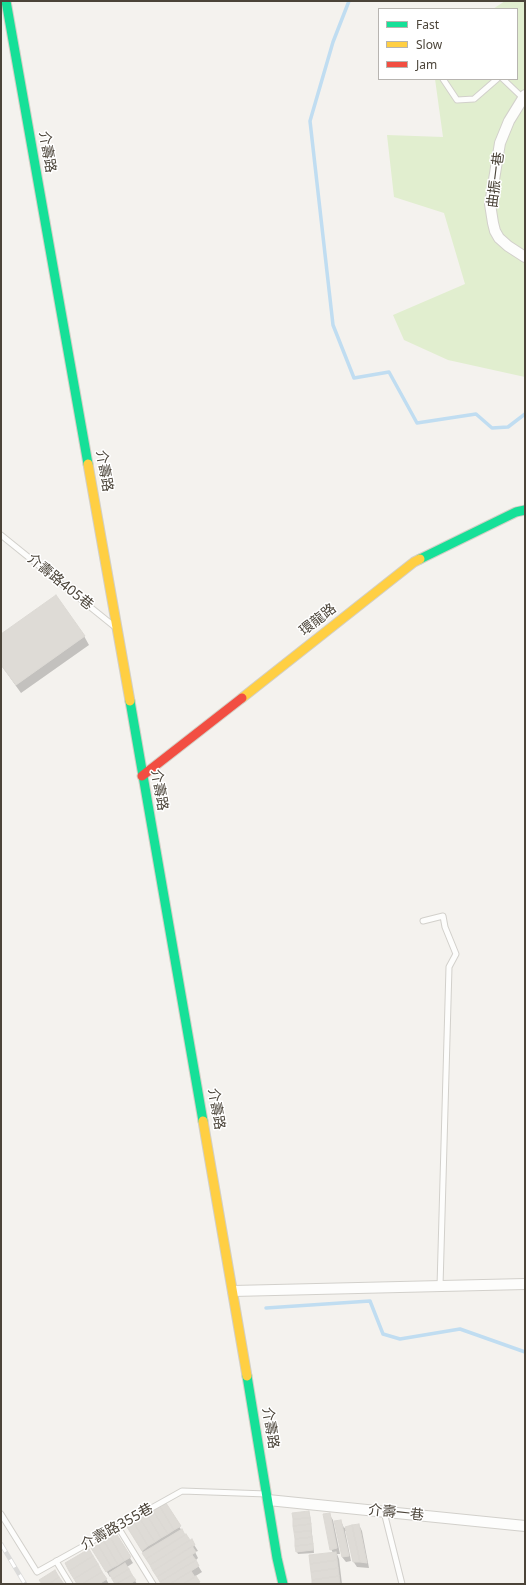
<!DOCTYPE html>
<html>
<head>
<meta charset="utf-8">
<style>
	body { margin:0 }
	#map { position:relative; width:526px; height:1585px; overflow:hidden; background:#f4f2ee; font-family:"Noto Sans",sans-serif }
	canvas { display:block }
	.frame { position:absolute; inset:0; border:2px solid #4b4439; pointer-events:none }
	.legend { position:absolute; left:378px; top:8px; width:140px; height:72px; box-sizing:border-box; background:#fff; border:1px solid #b7b4b0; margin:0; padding:5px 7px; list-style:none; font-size:12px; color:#4b4439 }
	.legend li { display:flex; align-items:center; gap:8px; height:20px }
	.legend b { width:20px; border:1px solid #b7b4b0 }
</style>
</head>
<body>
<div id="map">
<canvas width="526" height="1585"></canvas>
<div class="frame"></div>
<ul class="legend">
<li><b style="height:5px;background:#16e098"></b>Fast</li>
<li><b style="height:5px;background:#ffcf43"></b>Slow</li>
<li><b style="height:5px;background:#f24e42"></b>Jam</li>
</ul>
</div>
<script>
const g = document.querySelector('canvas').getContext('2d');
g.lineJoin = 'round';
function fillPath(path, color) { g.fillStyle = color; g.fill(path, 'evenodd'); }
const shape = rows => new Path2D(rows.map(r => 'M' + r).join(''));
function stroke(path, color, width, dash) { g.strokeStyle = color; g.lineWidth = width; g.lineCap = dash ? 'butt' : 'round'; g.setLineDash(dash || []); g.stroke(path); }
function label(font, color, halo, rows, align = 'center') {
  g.font = font + ' "Noto Sans","Noto Sans TC",sans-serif'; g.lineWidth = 3; g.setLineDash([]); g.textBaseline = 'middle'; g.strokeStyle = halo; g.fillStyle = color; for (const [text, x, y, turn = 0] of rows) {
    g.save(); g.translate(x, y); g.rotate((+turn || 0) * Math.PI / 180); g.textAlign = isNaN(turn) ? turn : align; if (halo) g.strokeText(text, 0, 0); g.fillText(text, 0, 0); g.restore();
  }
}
fillPath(shape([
	[505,1,525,1,525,377,448,360,404,340,393,315,465,284,444,213,394,197,387,135,443,137,435,79,517,79,517,9,493,9]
]), '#e1eecf');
fillPath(shape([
	[1,635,84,636,89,645,21,693,1,665],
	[166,1504,183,1533,190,1541,191,1540,198,1551,195,1552,198,1558,195,1561,202,1572,194,1577,200,1584,162,1584,128,1528],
	[309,1512,310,1515,314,1553,298,1554,297,1552],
	[329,1514,333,1520,340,1554,337,1554,339,1559,342,1584,313,1584,333,1553,331,1549],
	[341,1521,344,1528,359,1525,362,1531,369,1568,357,1567,353,1561,347,1531,345,1531,351,1561,346,1562,342,1557],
	[116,1535,133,1563,127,1567,137,1584,116,1584,112,1576,110,1577,93,1549],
	[88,1550,109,1584,78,1584]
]), '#0003');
stroke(shape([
	[349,1,333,42,310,121,333,325,354,378,389,372,417,423,476,414,492,428,508,427,525,414],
	[266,1308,370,1301,383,1334,400,1339,460,1329,525,1352]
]), '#c0ddf1', 3.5);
const building = shape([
	[56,595,85,636,16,685,1,665,1,634,56,595],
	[166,1503,181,1526,174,1530,160,1507,166,1503],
	[160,1507,174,1530,168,1534,153,1511,160,1507],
	[153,1511,168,1534,161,1538,147,1515,153,1511],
	[309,1511,310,1518,293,1519,292,1513,309,1511],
	[330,1513,337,1548,330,1550,323,1514,330,1513],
	[147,1515,161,1538,155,1542,140,1519,147,1515],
	[310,1518,311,1524,293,1526,293,1519,310,1518],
	[140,1519,155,1542,148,1546,134,1523,140,1519],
	[341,1520,349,1556,342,1557,334,1521,341,1520],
	[134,1523,148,1546,142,1551,127,1527,134,1523],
	[311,1524,311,1531,294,1532,293,1526,311,1524],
	[359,1524,367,1563,360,1562,352,1525,359,1524],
	[352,1525,360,1562,353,1562,345,1527,352,1525],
	[182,1529,185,1535,146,1559,142,1553,182,1529],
	[311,1531,312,1537,295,1539,294,1532,311,1531],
	[116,1533,131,1557,124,1561,110,1537,116,1533],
	[186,1534,190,1540,150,1565,146,1559,186,1534],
	[110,1537,124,1561,118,1565,104,1541,110,1537],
	[312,1537,313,1544,295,1546,295,1539,312,1537],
	[192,1539,195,1545,153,1571,150,1565,192,1539],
	[104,1541,118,1565,112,1568,98,1545,104,1541],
	[313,1544,313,1550,296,1552,295,1546,313,1544],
	[98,1545,112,1568,106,1572,91,1548,98,1545],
	[192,1546,196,1552,157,1577,153,1571,192,1546],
	[89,1549,93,1556,69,1571,65,1563,89,1549],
	[336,1552,337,1560,310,1564,309,1555,336,1552],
	[192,1555,196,1560,160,1582,157,1577,192,1555],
	[93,1556,98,1564,74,1579,69,1571,93,1556],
	[196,1560,199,1566,170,1584,161,1584,160,1582,196,1560],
	[337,1560,338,1568,311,1572,310,1564,337,1560],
	[125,1563,129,1569,112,1579,109,1573,125,1563],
	[98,1564,102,1572,82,1584,77,1584,74,1579,98,1564],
	[338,1568,339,1576,312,1580,311,1572,338,1568],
	[129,1569,132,1575,115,1584,112,1579,129,1569],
	[55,1570,59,1577,49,1584,42,1584,39,1580,55,1570],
	[191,1571,195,1577,183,1584,170,1584,191,1571],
	[102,1572,107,1579,99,1584,82,1584,102,1572],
	[132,1575,136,1580,130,1584,117,1584,132,1575],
	[196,1576,200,1582,196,1584,183,1584,196,1576],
	[339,1576,340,1584,312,1584,312,1580,339,1576],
	[59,1577,64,1584,49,1584,59,1577]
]);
fillPath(building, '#dedbd6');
stroke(building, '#dcd9d4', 1);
const lane = shape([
	[443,79,457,100,474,99,497,79],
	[503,79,523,98],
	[1,535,115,627],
	[423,921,443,916,445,927,456,954,449,967,440,1286],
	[384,1512,402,1584],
	[1,1514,37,1572,182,1491,267,1494],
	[118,1527,153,1584],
	[56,1561,70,1584]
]);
const street = shape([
	[525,95,509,121,500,143,490,204,493,223,495,231,499,238,508,246,525,257],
	[233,1291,525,1284],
	[268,1500,525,1526]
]);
const fast = shape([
	[6,1,88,464],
	[420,559,516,512,525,510],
	[130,701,203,1121],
	[247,1376,277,1558,283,1584]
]);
const slow = shape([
	[88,464,130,701],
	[242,698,414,562,420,559],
	[203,1121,247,1376]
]);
const jam = shape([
	[142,776,242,698]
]);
stroke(lane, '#d2d0cb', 7);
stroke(street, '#d2d0cb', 12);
stroke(fast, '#d3cfc5', 11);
stroke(slow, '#d3cfc5', 11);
stroke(jam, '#d3cfc5', 11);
stroke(lane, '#fdfdfc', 5);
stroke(street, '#fdfdfc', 10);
stroke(fast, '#16e098', 9);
stroke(slow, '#ffcf43', 9);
stroke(jam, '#f24e42', 9);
const rail = shape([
	[1,1544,25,1584]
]);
stroke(rail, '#dbdbda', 4.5);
stroke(rail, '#fff', 3, [9]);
label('14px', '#4b4439', '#fff', [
	["介壽路",47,152,80],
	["曲振一巷",496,180,-83],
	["介壽路",104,471,80],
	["介壽路405巷",60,582,39],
	["環龍路",318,620,-38],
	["介壽路",159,790,80],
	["介壽路",216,1109,80],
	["介壽路",270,1428,81],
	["介壽一巷",396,1513,6],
	["介壽路355巷",117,1527,-29]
]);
</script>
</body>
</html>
